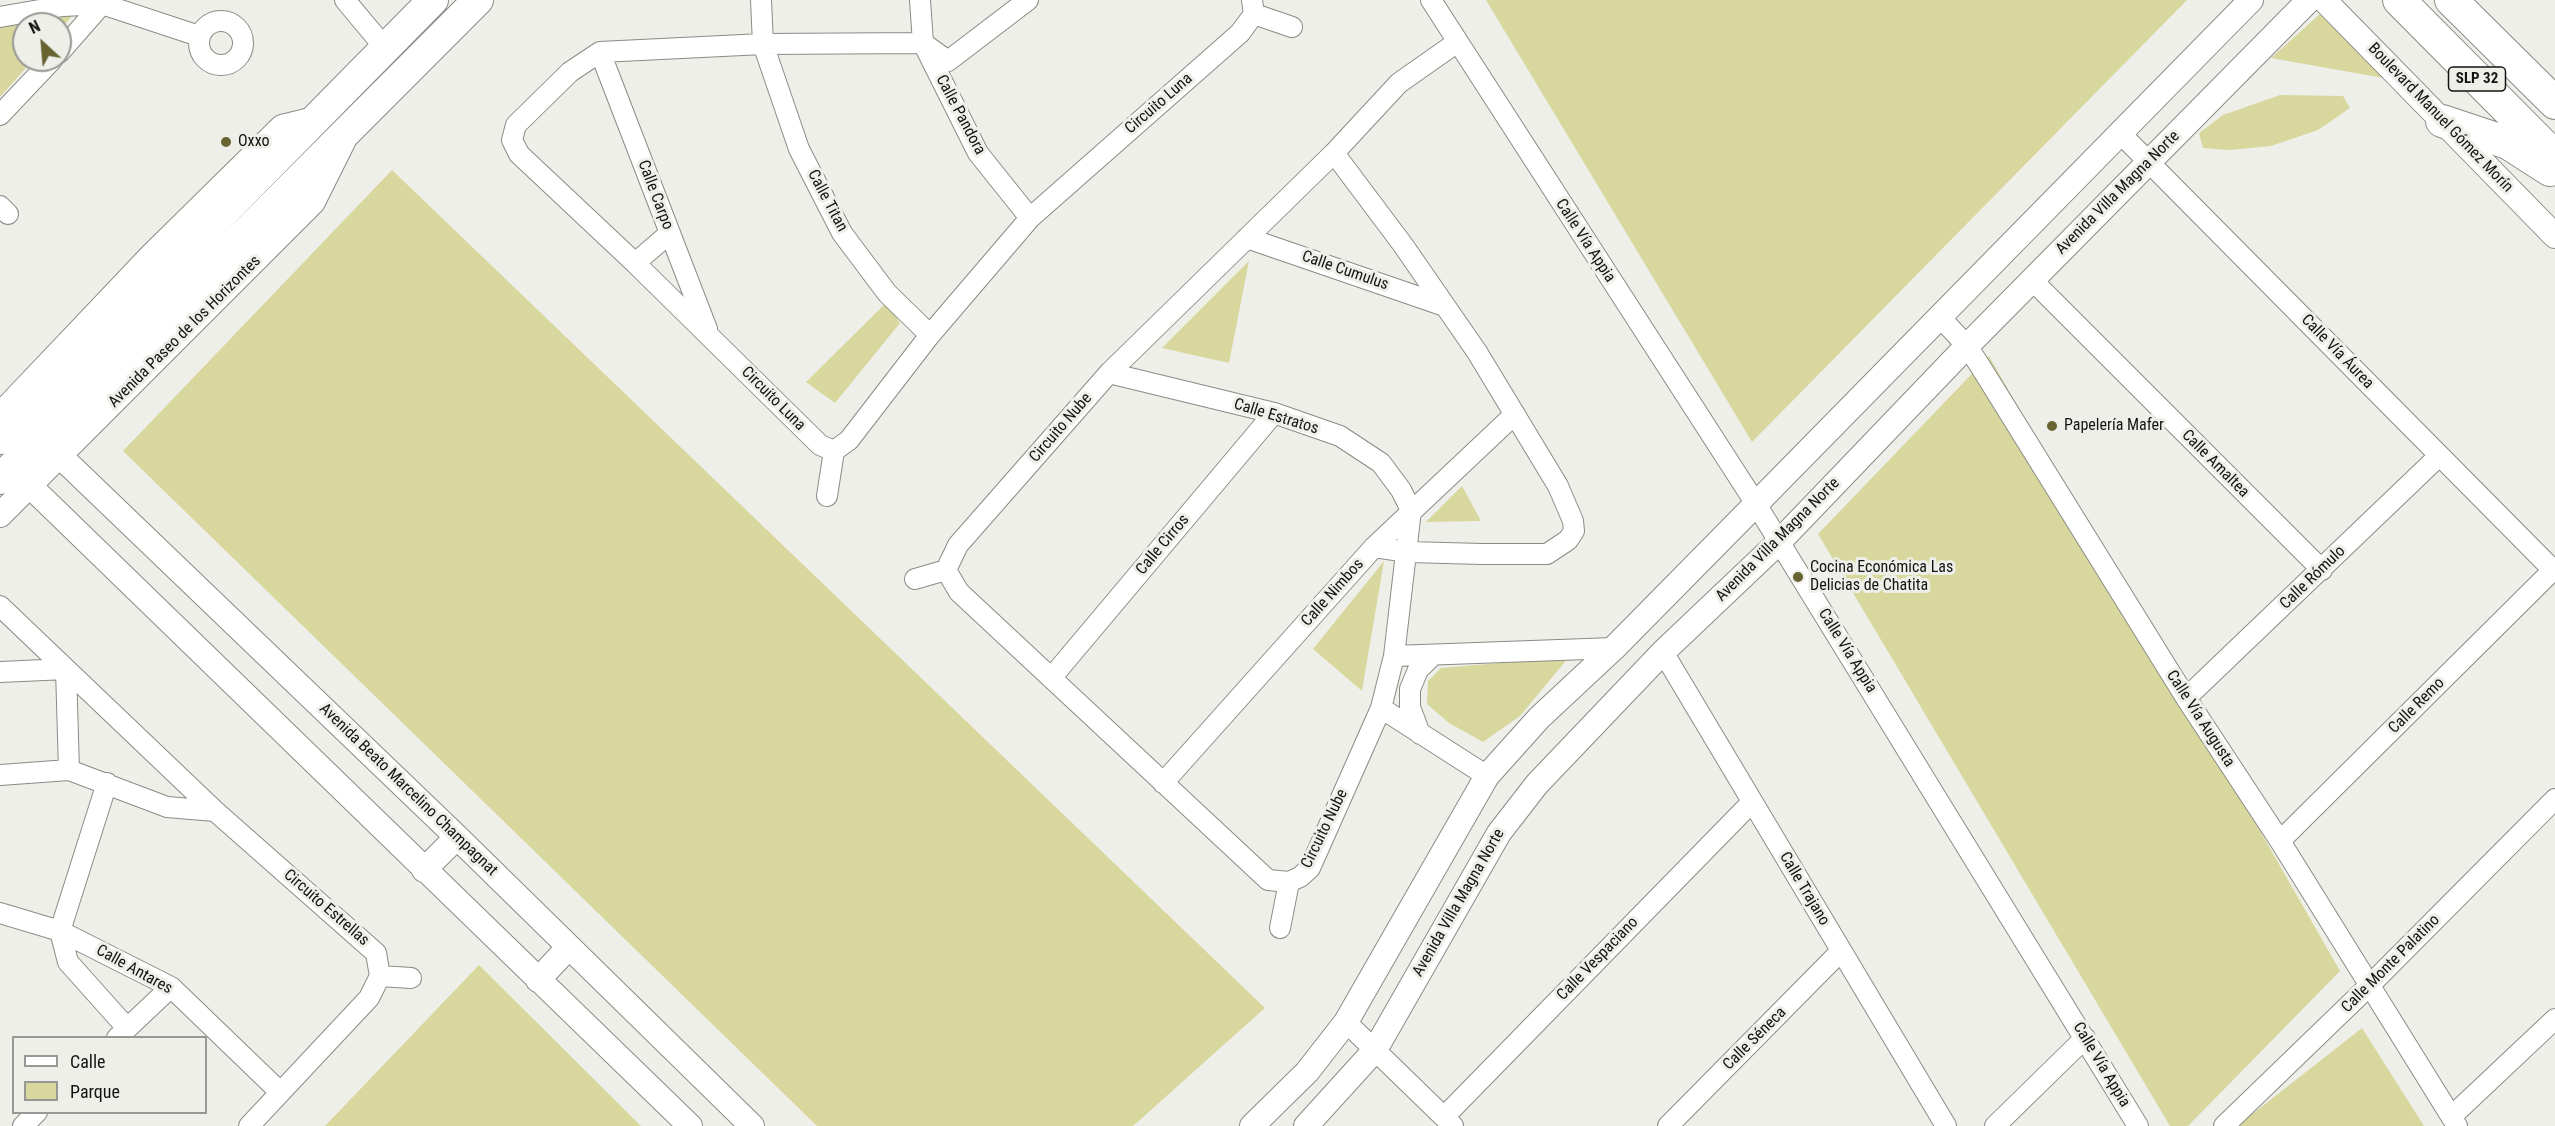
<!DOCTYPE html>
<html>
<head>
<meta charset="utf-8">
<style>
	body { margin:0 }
	#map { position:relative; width:2555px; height:1126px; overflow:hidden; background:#efefea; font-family:"Roboto Condensed",sans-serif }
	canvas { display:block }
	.legend { position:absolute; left:12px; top:1036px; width:195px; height:78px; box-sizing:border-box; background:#efefea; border:2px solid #979793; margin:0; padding:8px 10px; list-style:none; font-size:18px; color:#131311 }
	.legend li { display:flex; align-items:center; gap:12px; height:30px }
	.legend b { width:30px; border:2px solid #979793 }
	.north { position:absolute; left:12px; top:12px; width:60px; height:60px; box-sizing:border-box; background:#efefea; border:2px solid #979793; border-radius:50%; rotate:334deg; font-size:16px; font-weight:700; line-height:24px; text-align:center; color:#131311 }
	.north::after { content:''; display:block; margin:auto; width:21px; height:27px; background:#676431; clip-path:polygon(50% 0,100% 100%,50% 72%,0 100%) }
</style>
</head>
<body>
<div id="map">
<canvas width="2555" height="1126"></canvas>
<ul class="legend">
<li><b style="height:8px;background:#fff"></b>Calle</li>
<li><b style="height:16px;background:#d8d79e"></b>Parque</li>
</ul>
<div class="north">N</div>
</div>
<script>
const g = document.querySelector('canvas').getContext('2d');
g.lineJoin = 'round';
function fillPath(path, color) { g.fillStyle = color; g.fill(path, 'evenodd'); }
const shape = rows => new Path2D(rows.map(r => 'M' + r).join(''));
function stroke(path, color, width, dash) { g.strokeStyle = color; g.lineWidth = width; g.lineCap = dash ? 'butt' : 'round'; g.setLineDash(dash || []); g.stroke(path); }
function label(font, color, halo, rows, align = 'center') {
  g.font = font + ' "Roboto Condensed",sans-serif'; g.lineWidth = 6; g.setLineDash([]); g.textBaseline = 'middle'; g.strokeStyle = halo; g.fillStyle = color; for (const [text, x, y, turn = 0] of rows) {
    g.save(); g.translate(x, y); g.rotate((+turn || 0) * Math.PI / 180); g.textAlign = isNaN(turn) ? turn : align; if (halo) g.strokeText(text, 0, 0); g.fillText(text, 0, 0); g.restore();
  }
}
fillPath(shape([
	[1486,0,2187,0,1752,442],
	[78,9,60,30,60,24,24,24,24,60,33,60,0,97,0,25],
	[2322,12,2389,79,2271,58],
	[2280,95,2343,96,2350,108,2318,130,2271,146,2229,150,2203,148,2199,133,2223,115],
	[392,170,1265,1008,1133,1126,817,1126,123,451],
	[1249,261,1229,363,1162,348],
	[887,302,900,323,835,403,806,382],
	[1989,356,2340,971,2188,1126,2170,1126,1818,534],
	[1462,486,1481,521,1426,522],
	[1384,561,1362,691,1313,649],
	[1569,657,1520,716,1483,742,1449,723,1427,704,1428,681,1441,668],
	[479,965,641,1126,325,1126],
	[2362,1028,2424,1126,2237,1126]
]), '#d8d79e');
const minor = shape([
	[345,0,385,48],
	[761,0,763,44,799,149,842,233,887,293,930,335],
	[920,0,923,43,978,153,1030,218],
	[1431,0,1756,504,2138,1126],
	[1254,14,1292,27],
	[0,17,63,6,102,4,199,36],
	'199 43a22 22 0 1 1 44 0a22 22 0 1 1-44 0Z',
	[60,52,102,4],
	[600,52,707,329],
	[0,115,52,60],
	[2119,132,2555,572],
	[1334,153,1403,245,1477,352,1558,486,1573,521,1574,531,1568,540,1547,554,1482,554,1408,552,1374,547],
	[0,206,8,214],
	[1247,238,1442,305],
	[635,263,670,233],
	[2032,280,2322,570],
	[1939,316,1967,346,1982,369,2186,698,2280,841,2457,1126],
	[834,451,820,445,635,263,519,154,512,140,516,125,570,72,600,52,763,44,923,43,948,61,1028,0],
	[834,451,849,440,930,335,1030,218,1240,33,1254,14,1252,0],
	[827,496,834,451],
	[946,570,959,592,1268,880,1289,882,1300,877,1310,868,1381,708,1394,656,1411,510,1401,490,1381,463,1340,436,1274,413,1109,373],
	[946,570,958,545,1109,373,1334,153,1399,83,1456,43],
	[915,579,946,570],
	[0,606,66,669,0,672],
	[1663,652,1946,1126],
	[1394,656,1614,648],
	[66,669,215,811,376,953,380,976,369,998,249,1126],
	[66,669,69,770],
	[1052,677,1274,413],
	[2186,698,2439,456],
	[1381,708,1487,776],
	[1420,734,1410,707,1410,689,1418,670,1433,655],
	[0,775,69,770,167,807,215,811],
	[107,783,60,931,68,962,127,1028],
	[1163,783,1374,547,1515,414],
	[2280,841,2553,570],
	[0,913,60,931,171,987,280,1092],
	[1280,928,1289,882],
	[380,976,411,978],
	[1346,1022,1453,1126],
	[117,1038,171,987],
	[2452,1116,2555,1019],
	[1444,1117,1752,802],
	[23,1126,37,1112],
	[1668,1126,1841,951],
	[1995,1126,2085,1038],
	[2224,1126,2370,985,2555,799]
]);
const tertiary = shape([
	[2324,0,2555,236],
	[0,415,152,255,282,127,315,119],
	[61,457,457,837,752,1126],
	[30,486,690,1126],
	[0,515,313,202,343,142],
	[424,870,457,837],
	[538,980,568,948],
	[1252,1126,1307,1072,1346,1022,1487,776,1539,718,1614,648,1756,504,2251,0],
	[1306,1126,1375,1050,1499,833,1537,784,1663,652,1780,541,1967,346,2309,0]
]);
const primary = shape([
	[0,439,433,0],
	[0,479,478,0]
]);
const trunk = shape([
	[2399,0,2555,157],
	[2451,0,2555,103],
	[2442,121,2508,143,2550,170]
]);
stroke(minor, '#8b8b86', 22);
stroke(tertiary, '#8b8b86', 26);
stroke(primary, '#8b8b86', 32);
stroke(trunk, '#8b8b86', 34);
stroke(minor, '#fff', 20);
stroke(tertiary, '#fff', 24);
stroke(primary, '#fff', 30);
stroke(trunk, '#fff', 32);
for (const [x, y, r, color] of [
	[226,142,6,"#676431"],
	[2052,426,6,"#676431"],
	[1798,577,6,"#676431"]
]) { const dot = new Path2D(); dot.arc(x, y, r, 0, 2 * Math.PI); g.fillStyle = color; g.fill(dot); stroke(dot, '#efefea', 2); }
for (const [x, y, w] of [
	[2477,79,57]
]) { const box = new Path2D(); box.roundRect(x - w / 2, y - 12, w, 24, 4.5); g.fillStyle = '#efefea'; g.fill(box); stroke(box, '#131311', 1.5); }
label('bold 15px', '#131311', null, [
	["SLP 32",2477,79]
]);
label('16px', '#131311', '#efefea', [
	["Circuito Luna",1159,104,-41],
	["Calle Pandora",960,115,62],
	["Boulevard Manuel Gómez Morín",2440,118,46],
	["Avenida Villa Magna Norte",2118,193,-45],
	["Calle Carpo",655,195,69],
	["Calle Titan",827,201,62],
	["Calle Vía Appia",1585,241,57],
	["Calle Cumulus",1345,271,19],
	["Avenida Paseo de los Horizontes",185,332,-45],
	["Calle Vía Áurea",2337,352,46],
	["Circuito Luna",773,399,45],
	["Calle Estratos",1276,417,17],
	["Circuito Nube",1061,428,-49],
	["Calle Amaltea",2215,464,45],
	["Avenida Villa Magna Norte",1778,540,-45],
	["Calle Cirros",1163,545,-50],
	["Calle Rómulo",2313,578,-44],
	["Calle Nimbos",1333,593,-48],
	["Calle Vía Appia",1847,651,58],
	["Calle Remo",2417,706,-45],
	["Calle Vía Augusta",2200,719,57],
	["Avenida Beato Marcelino Champagnat",408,790,44],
	["Circuito Nube",1325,829,-64],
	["Calle Trajano",1804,889,59],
	["Avenida Villa Magna Norte",1459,903,-60],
	["Circuito Estrellas",326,908,41],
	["Calle Vespaciano",1598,959,-46],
	["Calle Monte Palatino",2391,964,-45],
	["Calle Antares",134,970,29],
	["Calle Séneca",1755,1039,-45],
	["Calle Vía Appia",2101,1065,59]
]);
label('16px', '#131311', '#efefea', [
	["Oxxo",238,142],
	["Papelería Mafer",2064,426],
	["Cocina Económica Las",1810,568],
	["Delicias de Chatita",1810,586]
], 'left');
</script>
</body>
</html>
